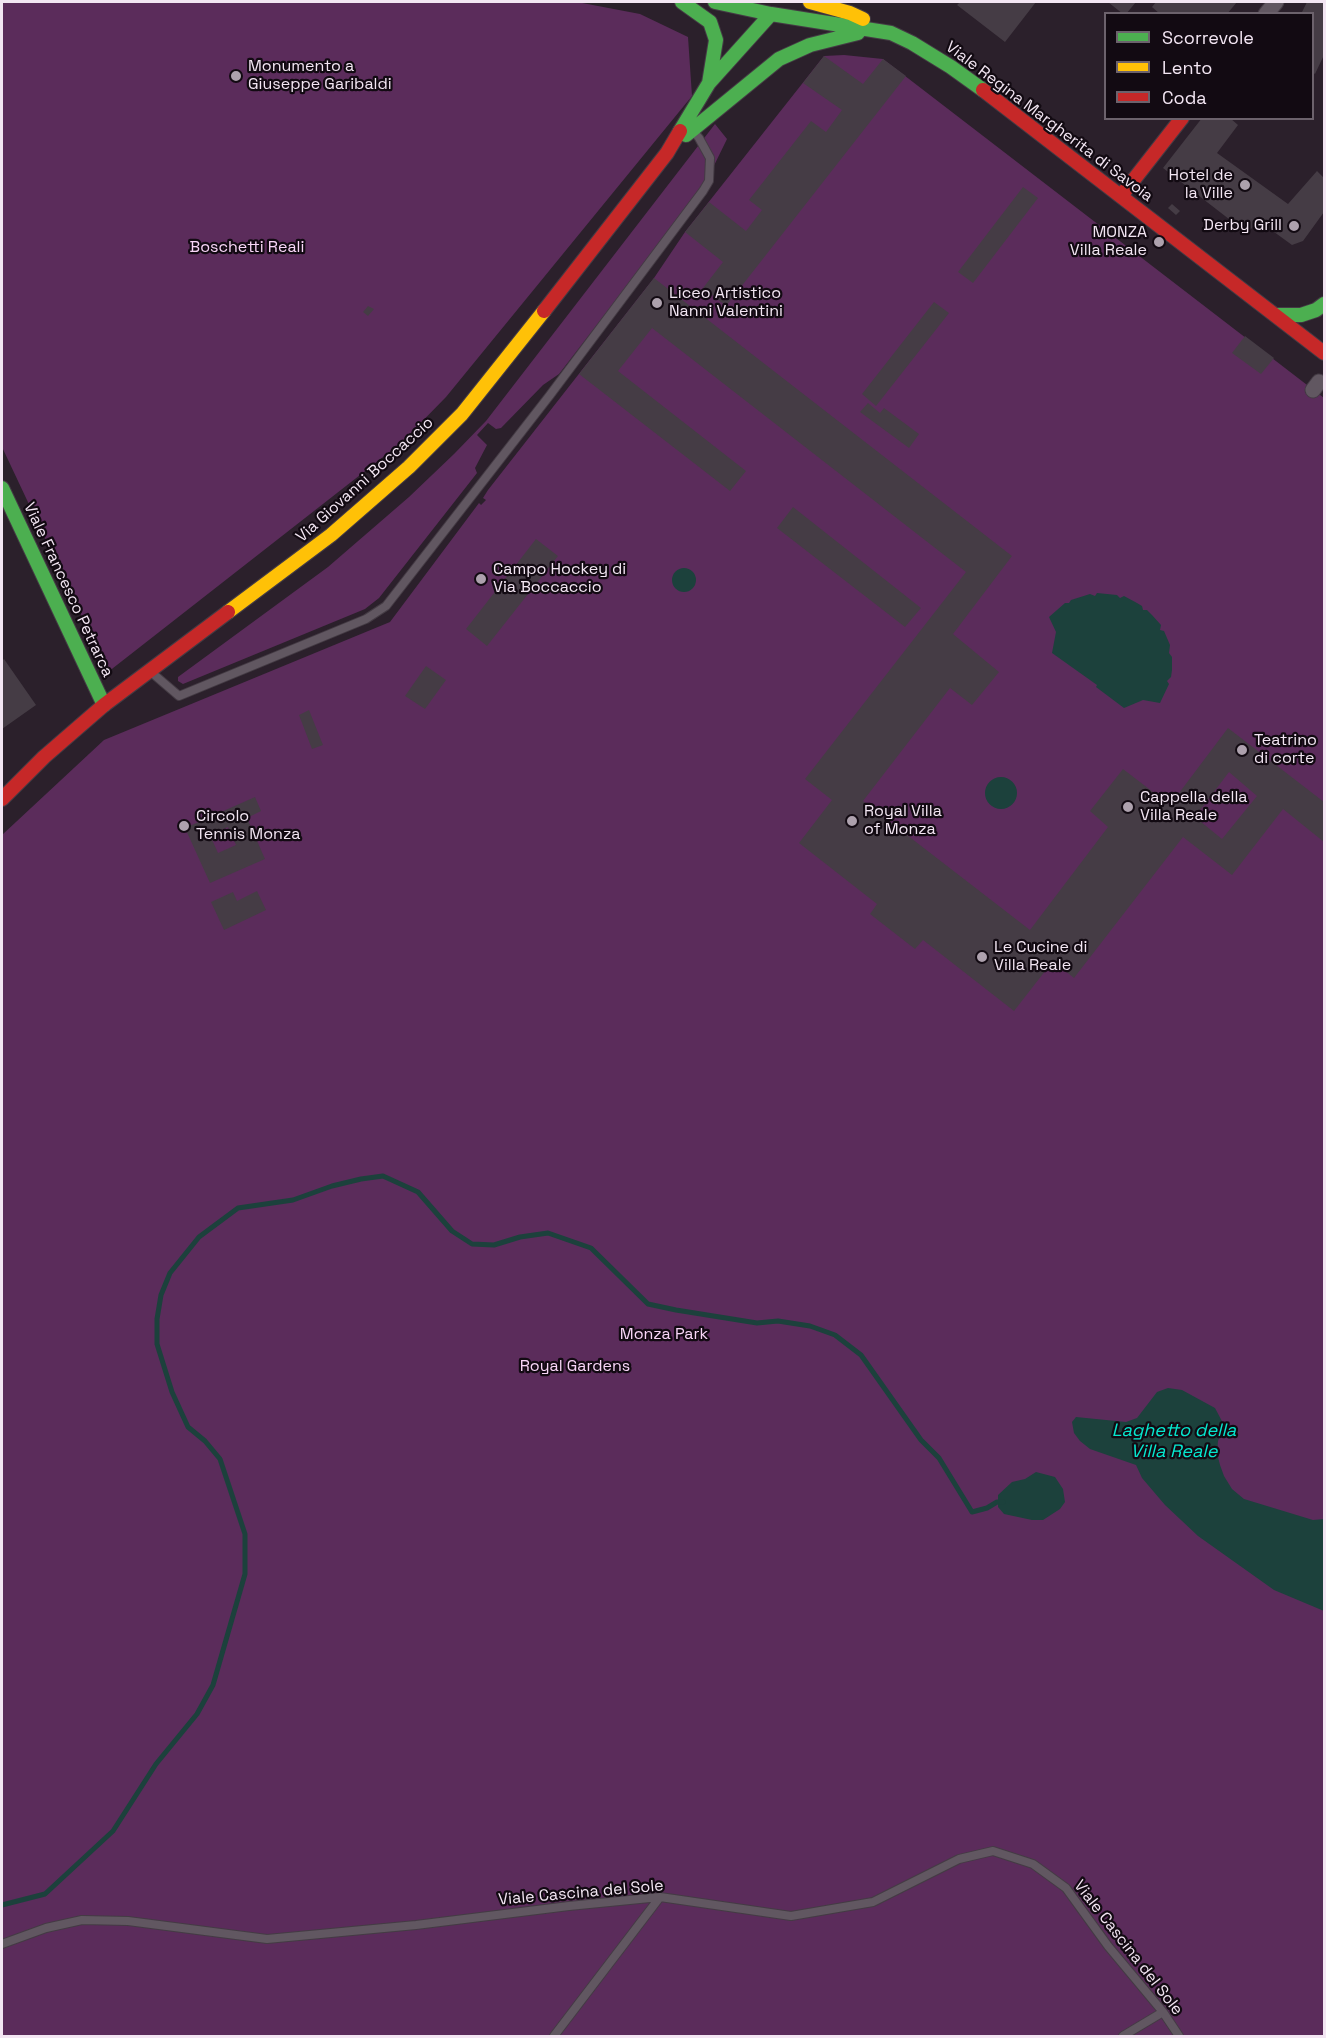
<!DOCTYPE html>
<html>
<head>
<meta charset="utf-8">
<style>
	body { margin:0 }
	#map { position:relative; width:1326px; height:2038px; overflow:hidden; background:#2b202b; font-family:"Space Grotesk",sans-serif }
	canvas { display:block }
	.frame { position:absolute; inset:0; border:3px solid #f3e6f3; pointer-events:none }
	.legend { position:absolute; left:1104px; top:12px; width:210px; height:108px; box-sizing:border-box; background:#120a12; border:2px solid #6c626c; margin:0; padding:8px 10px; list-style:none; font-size:18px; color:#f3e6f3 }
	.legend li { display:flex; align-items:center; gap:12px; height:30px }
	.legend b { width:30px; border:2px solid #6c626c }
</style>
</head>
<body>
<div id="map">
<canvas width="1326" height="2038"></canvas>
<div class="frame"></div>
<ul class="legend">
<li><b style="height:8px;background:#4caf50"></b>Scorrevole</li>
<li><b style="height:8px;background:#ffc107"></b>Lento</li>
<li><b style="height:8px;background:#c62828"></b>Coda</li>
</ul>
</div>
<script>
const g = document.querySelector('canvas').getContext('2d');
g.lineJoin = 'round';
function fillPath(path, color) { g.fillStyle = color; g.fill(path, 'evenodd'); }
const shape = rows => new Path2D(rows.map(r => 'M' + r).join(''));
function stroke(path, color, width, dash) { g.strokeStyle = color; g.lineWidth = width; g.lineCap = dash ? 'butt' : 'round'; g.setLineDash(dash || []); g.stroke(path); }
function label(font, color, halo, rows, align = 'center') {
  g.font = font + ' "Space Grotesk",sans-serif'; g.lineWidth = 4.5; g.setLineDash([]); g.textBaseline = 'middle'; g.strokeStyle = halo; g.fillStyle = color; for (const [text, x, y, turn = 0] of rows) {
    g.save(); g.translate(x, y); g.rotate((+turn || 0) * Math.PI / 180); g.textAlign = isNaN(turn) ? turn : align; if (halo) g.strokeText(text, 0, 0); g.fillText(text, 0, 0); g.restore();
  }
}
fillPath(shape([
	[2,2,577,2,640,14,688,37,692,96,446,397,401,443,108,672,2,447],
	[844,55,883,59,1324,398,1324,2036,2,2036,2,835,104,740,390,622,479,503,481,505,486,500,483,498,488,490,654,278,685,232,824,56],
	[715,124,727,139,704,186,559,374,543,385,501,428,496,429,488,423,477,435,487,445,475,468,477,473,379,598,365,609,183,684,178,681,178,677,328,567,409,497,454,454,486,421]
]), '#5b2c5b');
fillPath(shape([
	'672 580a12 12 0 1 1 24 0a12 12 0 1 1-24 0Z',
	[1097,593,1117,595,1120,598,1124,596,1137,603,1142,606,1143,610,1147,610,1152,615,1161,625,1160,630,1164,631,1170,645,1169,653,1172,657,1172,670,1171,677,1167,681,1169,684,1160,703,1143,700,1124,708,1096,687,1097,685,1052,653,1056,632,1049,617,1065,603,1069,603,1071,600,1090,594,1095,596],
	'985 793a16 16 0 1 1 32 0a16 16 0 1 1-32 0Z',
	[1168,1388,1182,1390,1215,1408,1224,1425,1218,1441,1217,1453,1220,1465,1224,1476,1232,1489,1244,1499,1313,1520,1324,1519,1324,1611,1274,1590,1198,1536,1165,1505,1142,1478,1136,1465,1090,1449,1080,1441,1074,1433,1072,1422,1076,1417,1126,1422,1137,1418,1157,1392],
	[1036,1472,1055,1477,1063,1489,1065,1502,1060,1509,1043,1520,1032,1520,1004,1514,998,1507,998,1495,1012,1482,1025,1479]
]), '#1c413c');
stroke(shape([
	[2,1905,45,1894,113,1831,156,1764,197,1714,213,1685,245,1574,245,1534,220,1459,205,1441,188,1427,172,1392,157,1344,157,1319,161,1295,170,1273,199,1237,238,1208,293,1200,332,1186,361,1179,383,1176,418,1192,452,1231,472,1244,494,1245,520,1237,548,1233,591,1248,648,1304,676,1310,757,1323,778,1321,810,1326,835,1335,861,1355,921,1440,939,1458,972,1512,987,1508,997,1502,1003,1502]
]), '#1c413c', 5);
fillPath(shape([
	[960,2,1036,2,1005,42,957,5],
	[1108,2,1136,2,1126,14,1123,14],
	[1156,2,1237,2,1227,14,1160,14,1152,7],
	[1307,2,1324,2,1324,55,1315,74,1312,72,1312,14,1301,14],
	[824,56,863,84,883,59,906,76,726,306,703,288,723,262,685,232,709,202,746,231,762,210,749,200,811,121,826,132,842,110,803,83],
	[1202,118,1230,118,1238,125,1217,153,1288,204,1317,171,1324,178,1324,212,1303,241,1292,245,1259,221,1247,233,1163,168],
	[1023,187,1038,198,973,283,958,272],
	[1172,204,1180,211,1176,215,1168,208],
	[654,278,1012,556,953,634,999,672,972,705,950,688,863,801,1030,930,1108,827,1090,811,1123,769,1170,805,1228,728,1324,802,1324,842,1283,809,1232,875,1183,837,1074,978,1053,961,1014,1011,923,940,915,949,870,914,877,904,799,843,832,800,805,779,966,572,652,328,618,371,746,471,730,491,579,374],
	[1229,772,1257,796,1222,839,1195,817],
	[934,302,949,313,876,406,862,394],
	[368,306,374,309,368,316,363,312],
	[1245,336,1274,358,1261,374,1232,353],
	[868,403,880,413,884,408,919,434,909,448,860,412],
	[793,507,921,608,905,627,777,528],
	[536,539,558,556,487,646,466,629],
	[4,659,36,705,2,729,2,661],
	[426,666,446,680,425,709,405,696],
	[309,710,323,745,312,749,299,715],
	[255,797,261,811,247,818,265,859,210,883,185,828],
	[228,827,236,845,218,853,210,835],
	[257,891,266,910,224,930,211,902,233,892,237,901]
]), '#453c45');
const lane = shape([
	[151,672,179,696,366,619,386,606,550,395,703,191,709,181,710,158,699,138,693,131],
	[2,1944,46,1928,82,1920,128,1921,267,1939,416,1925,569,1906,660,1897,791,1916,873,1902,959,1859,993,1851,1033,1864,1066,1888,1108,1946,1163,2012,1179,2036],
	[554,2036,660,1897],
	[1123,2036,1163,2012]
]);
const street = shape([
	[1266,14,1276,2],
	[1313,390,1319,382]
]);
const fast = shape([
	[682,2,710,22,716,40,709,83],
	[715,2,771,14,891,33,912,43,951,67,983,90],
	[680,131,709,83,771,14],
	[686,135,779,59,810,45,858,33],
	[1277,315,1301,315,1316,310,1324,304],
	[2,488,104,705]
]);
const slow = shape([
	[810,2,850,13,863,19],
	[228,612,331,535,409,467,462,414,544,311]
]);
const jam = shape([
	[983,90,1324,353],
	[1121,196,1182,118],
	[544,311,667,153,680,131],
	[2,799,44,757,104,705,228,612]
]);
stroke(lane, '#443b44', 10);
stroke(street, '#443b44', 17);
stroke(fast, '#443b44', 16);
stroke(slow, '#443b44', 16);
stroke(jam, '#443b44', 16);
stroke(lane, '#615761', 8);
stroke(street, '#615761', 15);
stroke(fast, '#4caf50', 14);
stroke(slow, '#ffc107', 14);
stroke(jam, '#c62828', 14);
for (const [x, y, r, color] of [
	[236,76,6,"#ada1ad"],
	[1245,185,6,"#ada1ad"],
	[1294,226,6,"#ada1ad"],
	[1159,242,6,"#ada1ad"],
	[657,303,6,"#ada1ad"],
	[481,579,6,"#ada1ad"],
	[1242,750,6,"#ada1ad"],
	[1128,807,6,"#ada1ad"],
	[852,821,6,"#ada1ad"],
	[184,826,6,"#ada1ad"],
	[982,957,6,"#ada1ad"]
]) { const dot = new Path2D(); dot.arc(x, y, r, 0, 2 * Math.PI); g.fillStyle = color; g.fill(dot); stroke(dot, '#120a12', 2); }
label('16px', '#f3e6f3', '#120a12', [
	["Monumento a",248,67],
	["Giuseppe Garibaldi",248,85],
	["Hotel de",1233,176,"right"],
	["la Ville",1233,194,"right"],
	["Derby Grill",1282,226,"right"],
	["MONZA",1147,233,"right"],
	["Villa Reale",1147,251,"right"],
	["Liceo Artistico",669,294],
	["Nanni Valentini",669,312],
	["Campo Hockey di",493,570],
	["Via Boccaccio",493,588],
	["Teatrino",1254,741],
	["di corte",1254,759],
	["Cappella della",1140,798],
	["Villa Reale",1140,816],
	["Royal Villa",864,812],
	["of Monza",864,830],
	["Circolo",196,817],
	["Tennis Monza",196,835],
	["Le Cucine di",994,948],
	["Villa Reale",994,966]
], 'left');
label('16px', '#f3e6f3', '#120a12', [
	["Viale Regina Margherita di Savoia",1049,122,37],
	["Via Giovanni Boccaccio",365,480,-42],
	["Viale Francesco Petrarca",68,590,65],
	["Viale Cascina del Sole",581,1893,-5],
	["Viale Cascina del Sole",1128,1948,52]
]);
label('16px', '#f9d6f8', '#120a12', [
	["Boschetti Reali",247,248],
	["Monza Park",664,1335],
	["Royal Gardens",575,1367]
]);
label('italic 18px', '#06e7ce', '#120a12', [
	["Laghetto della",1174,1431],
	["Villa Reale",1174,1452]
]);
</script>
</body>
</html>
